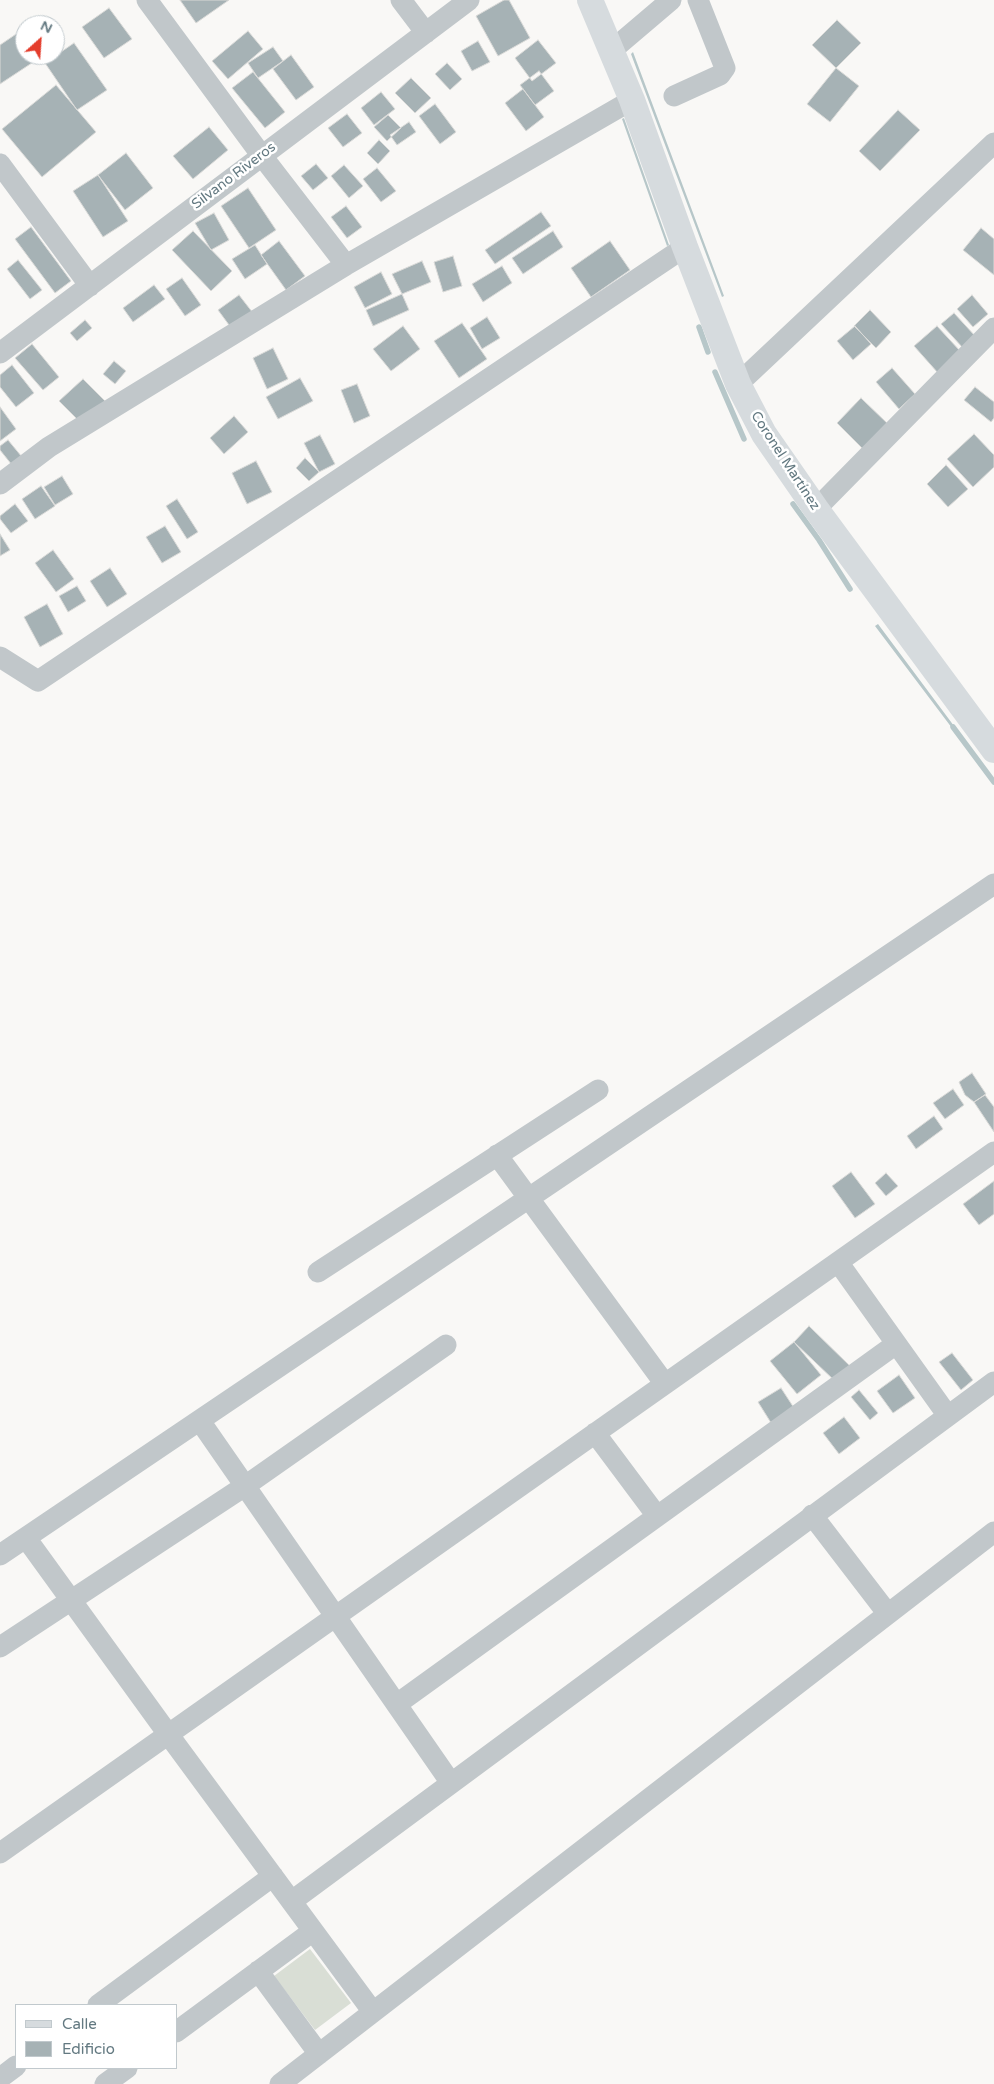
<!DOCTYPE html>
<html>
<head>
<meta charset="utf-8">
<style>
	body { margin:0 }
	#map { position:relative; width:994px; height:2084px; overflow:hidden; background:#f9f8f6; font-family:"Varela Round",sans-serif }
	canvas { display:block }
	.legend { position:absolute; left:15px; top:2004px; width:162px; height:65px; box-sizing:border-box; background:#fff; border:1px solid #c1c9cd; margin:0; padding:6px 9px; list-style:none; font-size:15px; color:#637981 }
	.legend li { display:flex; align-items:center; gap:10px; height:25px }
	.legend b { width:25px; border:1px solid #c1c9cd }
	.north { position:absolute; left:15px; top:15px; width:50px; height:50px; box-sizing:border-box; background:#fff; border:1px solid #c1c9cd; border-radius:50%; rotate:26deg; font-size:14px; font-weight:700; line-height:20px; text-align:center; color:#637981 }
	.north::after { content:''; display:block; margin:auto; width:18px; height:22px; background:#e43c2b; clip-path:polygon(50% 0,100% 100%,50% 72%,0 100%) }
</style>
</head>
<body>
<div id="map">
<canvas width="994" height="2084"></canvas>
<ul class="legend">
<li><b style="height:6px;background:#d6dbde"></b>Calle</li>
<li><b style="height:14px;background:#a6b2b5"></b>Edificio</li>
</ul>
<div class="north">N</div>
</div>
<script>
const g = document.querySelector('canvas').getContext('2d');
g.lineJoin = 'round';
function fillPath(path, color) { g.fillStyle = color; g.fill(path, 'evenodd'); }
const shape = rows => new Path2D(rows.map(r => 'M' + r).join(''));
function stroke(path, color, width, dash) { g.strokeStyle = color; g.lineWidth = width; g.lineCap = dash ? 'butt' : 'round'; g.setLineDash(dash || []); g.stroke(path); }
function label(font, color, halo, rows, align = 'center') {
  g.font = font + ' "Varela Round",sans-serif'; g.lineWidth = 5; g.setLineDash([]); g.textBaseline = 'middle'; g.strokeStyle = halo; g.fillStyle = color; for (const [text, x, y, turn = 0] of rows) {
    g.save(); g.translate(x, y); g.rotate((+turn || 0) * Math.PI / 180); g.textAlign = isNaN(turn) ? turn : align; if (halo) g.strokeText(text, 0, 0); g.fillText(text, 0, 0); g.restore();
  }
}
fillPath(shape([
	[310,1949,351,2003,315,2030,274,1976]
]), '#d9ded5');
fillPath(shape([
	[633,52,724,296,722,297,631,54],
	[624,118,669,245,667,246,622,119],
	[878,624,957,730,955,732,875,626]
]), '#b7c7c9');
stroke(shape([
	[699,327,708,352],
	[715,372,744,439],
	[793,504,819,540,850,589],
	[953,727,994,782]
]), '#b7c7c9', 5.5);
const building = shape([
	[180,0,229,0,196,23,180,0],
	[504,0,509,0,530,38,498,56,476,16,504,0],
	[109,8,132,39,104,58,82,27,109,8],
	[837,20,861,43,836,68,812,45,837,20],
	[25,28,25,55,44,55,0,84,0,45,25,28],
	[248,31,263,49,228,79,212,61,248,31],
	[538,40,556,63,532,81,515,58,538,40],
	[478,41,490,62,472,71,461,51,478,41],
	[74,43,107,90,77,110,45,63,74,43],
	[273,47,283,61,258,78,248,63,273,47],
	[291,55,314,87,296,100,273,69,291,55],
	[447,63,462,79,450,90,435,74,447,63],
	[836,68,859,86,830,122,807,104,836,68],
	[539,71,554,91,535,105,520,85,539,71],
	[253,72,285,112,265,128,232,88,253,72],
	[411,78,431,98,415,113,395,93,411,78],
	[56,85,96,132,42,177,2,129,56,85],
	[523,89,544,117,526,131,505,103,523,89],
	[381,92,395,109,374,125,361,108,381,92],
	[435,104,456,132,440,144,419,116,435,104],
	[898,110,920,130,880,171,859,151,898,110],
	[347,114,362,133,343,147,328,128,347,114],
	[388,115,401,128,387,141,374,127,388,115],
	[409,122,416,132,397,145,390,135,409,122],
	[209,127,228,150,193,179,173,156,209,127],
	[379,140,390,151,378,164,367,153,379,140],
	[126,153,153,188,125,210,98,175,126,153],
	[316,164,328,178,313,190,301,176,316,164],
	[344,165,363,186,349,198,331,176,344,165],
	[377,168,396,191,381,202,363,179,377,168],
	[98,175,128,221,103,237,73,191,98,175],
	[248,188,276,230,249,248,221,206,248,188],
	[346,206,362,227,347,238,331,217,346,206],
	[541,212,551,226,495,264,485,250,541,212],
	[214,213,229,240,211,250,195,223,214,213],
	[31,227,71,281,55,293,15,239,31,227],
	[981,228,994,239,994,275,963,250,981,228],
	[193,231,232,271,211,291,172,250,193,231],
	[553,231,563,247,523,274,512,258,553,231],
	[279,241,305,276,286,290,261,255,279,241],
	[610,241,630,270,591,297,571,268,610,241],
	[255,245,267,264,245,279,232,259,255,245],
	[453,256,462,286,443,292,434,262,453,256],
	[18,260,42,290,30,299,7,269,18,260],
	[422,261,431,282,402,294,392,274,422,261],
	[502,266,512,283,483,302,472,284,502,266],
	[381,272,392,294,365,308,354,287,381,272],
	[182,278,201,305,185,316,166,289,182,278],
	[154,285,165,299,133,322,123,308,154,285],
	[402,294,409,310,373,326,366,310,402,294],
	[239,295,253,313,232,329,218,310,239,295],
	[972,295,988,314,973,327,957,309,972,295],
	[870,310,891,332,876,348,854,326,870,310],
	[954,313,976,337,963,348,941,324,954,313],
	[487,317,500,338,482,349,470,328,487,317],
	[85,320,92,328,77,341,70,333,85,320],
	[462,323,487,359,459,378,434,341,462,323],
	[403,326,420,349,391,371,373,349,403,326],
	[855,326,871,344,853,360,837,341,855,326],
	[937,326,961,352,938,373,914,346,937,326],
	[32,344,59,377,43,390,15,358,32,344],
	[273,348,288,379,267,389,253,358,273,348],
	[114,361,126,371,115,384,103,374,114,361],
	[12,365,34,393,16,407,0,387,0,375,12,365],
	[892,368,915,394,899,409,876,382,892,368],
	[300,378,313,401,278,419,266,397,300,378],
	[83,379,106,402,82,424,59,401,83,379],
	[357,384,370,416,354,423,341,390,357,384],
	[975,387,994,402,994,418,991,422,964,400,975,387],
	[861,398,889,425,864,450,837,423,861,398],
	[0,407,16,429,0,441,0,407],
	[234,416,248,432,224,454,210,438,234,416],
	[974,434,994,455,994,467,973,487,947,459,974,434],
	[320,435,335,464,319,472,304,443,320,435],
	[8,440,22,457,12,465,0,450,0,446,8,440],
	[305,458,319,472,309,481,296,468,305,458],
	[256,461,272,492,247,504,232,473,256,461],
	[946,465,968,489,948,507,927,484,946,465],
	[62,476,73,494,55,505,44,487,62,476],
	[41,486,55,506,35,519,22,499,41,486],
	[177,499,198,532,187,539,166,506,177,499],
	[15,504,28,521,11,533,0,519,0,516,15,504],
	[165,526,181,552,162,563,146,537,165,526],
	[0,534,10,550,0,556,0,534],
	[53,550,74,579,56,592,35,563,53,550],
	[110,568,127,594,107,607,90,581,110,568],
	[77,586,86,601,68,612,59,596,77,586],
	[47,604,63,634,40,647,24,617,47,604],
	[972,1073,986,1094,974,1102,965,1095,959,1082,972,1073],
	[953,1089,964,1105,945,1119,933,1103,953,1089],
	[985,1095,994,1107,994,1132,974,1102,985,1095],
	[934,1116,943,1129,916,1149,907,1136,934,1116],
	[851,1172,875,1204,855,1218,832,1186,851,1172],
	[886,1173,898,1186,886,1196,875,1183,886,1173],
	[994,1181,994,1214,979,1225,963,1204,994,1181],
	[809,1326,851,1367,836,1382,794,1342,809,1326],
	[794,1342,821,1375,797,1394,770,1361,794,1342],
	[952,1353,973,1380,961,1390,939,1362,952,1353],
	[899,1375,915,1398,893,1413,877,1391,899,1375],
	[781,1388,796,1411,773,1426,758,1402,781,1388],
	[859,1390,878,1413,870,1420,851,1397,859,1390],
	[844,1417,860,1438,839,1454,823,1433,844,1417]
]);
fillPath(building, '#a6b2b5');
stroke(building, '#dadad8', 1);
stroke(shape([
	[147,0,262,156,346,265],
	[401,0,426,33],
	[611,51,671,0],
	[674,96,720,75,725,68,698,0],
	[0,164,90,286],
	[0,353,469,0],
	[738,384,994,143],
	[0,484,49,447,346,265,632,100],
	[816,509,994,328],
	[0,657,38,681,685,247],
	[497,1155,665,1384],
	[838,1262,948,1416],
	[318,1272,598,1090],
	[200,1421,451,1783],
	[595,1433,657,1516],
	[812,1515,888,1614],
	[26,1538,168,1734,373,2012],
	[0,1555,994,884],
	[0,1647,245,1486,446,1345],
	[397,1704,896,1344],
	[0,1853,994,1152],
	[292,1901,994,1382],
	[258,1971,319,2054],
	[98,2005,273,1876],
	[176,2032,313,1931],
	[0,2078,16,2066],
	[105,2084,127,2068],
	[280,2084,994,1532]
]), '#c1c7ca', 21);
stroke(shape([
	[590,0,632,100,685,247,738,384,764,434,816,509,994,750]
]), '#d6dbde', 26);
label('14px', '#637981', '#fff', [
	["Silvano Riveros",234,176,-37],
	["Coronel Martínez",785,461,57]
]);
</script>
</body>
</html>
